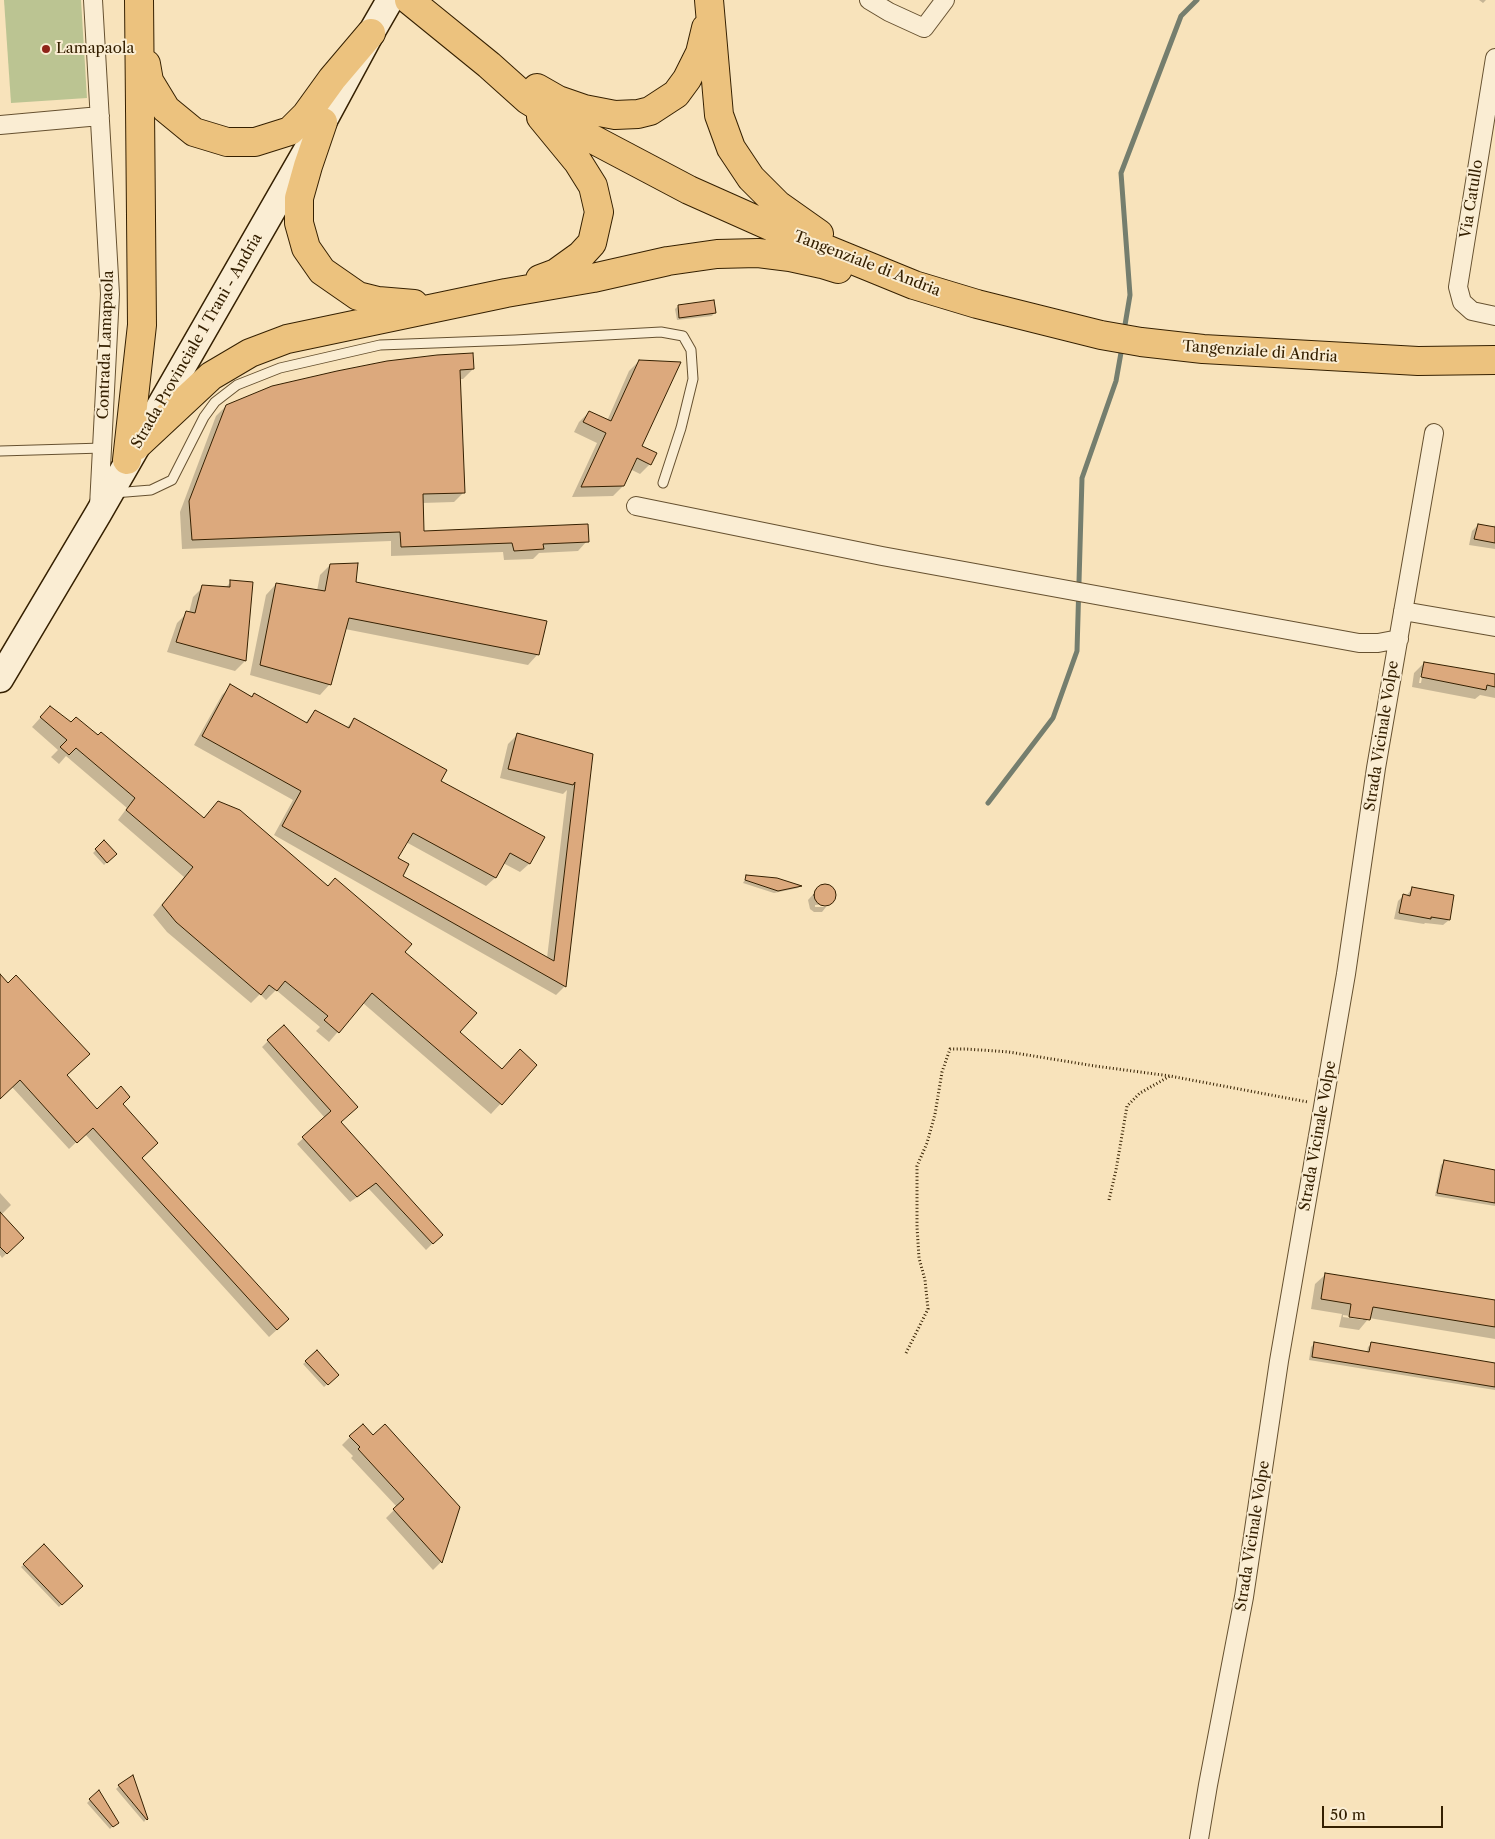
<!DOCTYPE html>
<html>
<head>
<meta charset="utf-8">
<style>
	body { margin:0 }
	#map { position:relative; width:1495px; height:1839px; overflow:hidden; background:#f8e3bb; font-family:"Libre Caslon Text",serif }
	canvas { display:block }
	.scale { position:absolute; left:1322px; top:1806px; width:121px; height:22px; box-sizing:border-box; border:2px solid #352001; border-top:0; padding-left:6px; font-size:15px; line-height:18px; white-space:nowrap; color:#352001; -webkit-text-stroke:4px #faedd3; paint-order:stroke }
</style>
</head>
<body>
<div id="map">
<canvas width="1495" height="1839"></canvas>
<div class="scale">50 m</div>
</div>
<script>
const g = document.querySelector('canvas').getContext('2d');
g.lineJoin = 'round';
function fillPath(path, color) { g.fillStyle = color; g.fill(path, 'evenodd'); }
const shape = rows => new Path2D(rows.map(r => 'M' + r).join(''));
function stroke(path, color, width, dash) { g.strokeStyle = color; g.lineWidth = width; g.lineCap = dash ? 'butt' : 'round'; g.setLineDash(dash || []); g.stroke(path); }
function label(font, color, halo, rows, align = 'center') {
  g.font = font + ' "Libre Caslon Text",serif'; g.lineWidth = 4; g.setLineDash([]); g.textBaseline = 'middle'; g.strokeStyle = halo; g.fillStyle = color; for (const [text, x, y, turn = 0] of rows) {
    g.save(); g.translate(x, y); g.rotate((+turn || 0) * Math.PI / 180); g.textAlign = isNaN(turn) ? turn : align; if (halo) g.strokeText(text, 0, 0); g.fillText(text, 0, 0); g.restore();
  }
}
fillPath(shape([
	[4,0,81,0,87,98,11,103]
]), '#bbc492');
fillPath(shape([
	[1479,0,1486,0,1483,3],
	[678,306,715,312,712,316,677,320,675,309],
	[639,361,641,446,650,464,640,474,630,469,623,486,613,496,572,497,597,443,574,432,579,422,589,412,607,421,629,371],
	[473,369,463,379,459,379,464,492,454,502,422,503,423,532,587,541,578,551,539,553,533,559,504,560,503,552,391,556,391,541,182,549,180,512,216,416,226,406,337,372],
	[1478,525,1493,528,1495,525,1495,549,1469,545,1472,531],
	[330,565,355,583,538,654,528,665,345,629,330,684,320,695,250,675,266,595,276,584,317,591,320,575],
	[231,582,251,583,245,661,235,671,167,652,177,623,187,613,189,613,193,597,203,587,225,588],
	[1424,663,1495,675,1495,698,1480,695,1475,699,1412,687,1414,673],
	[1421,672,1423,672,1421,683,1419,683],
	[231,686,305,723,315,711,346,728,354,720,440,781,543,838,529,864,520,872,503,863,495,878,486,886,406,842,397,859,402,876,547,958,567,790,563,794,500,778,508,744,517,735,592,755,565,986,556,995,274,835,293,800,194,745,222,695],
	[41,717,203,819,218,802,403,952,458,1032,502,1070,536,1065,491,1114,363,1003,329,1042,316,1031,320,1027,276,990,266,1000,260,994,251,1003,167,932,153,915,184,877,118,820,127,808,66,756,59,764,51,757,58,750,32,727],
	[104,842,115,854,104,865,93,853],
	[747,876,800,886,798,888,774,893,743,883],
	[827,886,834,891,834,898,829,904,815,905,815,907,826,907,822,912,814,912,810,909,808,900,820,887],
	[1412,889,1452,896,1449,920,1443,925,1425,923,1424,924,1394,919,1398,901,1403,896,1406,896],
	[0,976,65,1075,141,1158,280,1327,269,1337,85,1134,69,1149,12,1087,0,1098],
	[268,1041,357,1107,340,1122,441,1235,426,1250,369,1189,350,1202,297,1144,325,1118,262,1047],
	[1445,1161,1495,1171,1495,1206,1435,1196,1441,1165],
	[0,1193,11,1205,1,1215,22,1238,2,1258,0,1255],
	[1326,1274,1495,1302,1495,1339,1369,1318,1359,1330,1339,1327,1342,1314,1311,1309,1315,1284],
	[1343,1315,1363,1318,1363,1320,1343,1317],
	[1314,1344,1367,1352,1368,1347,1371,1344,1495,1364,1495,1390,1309,1360,1311,1347],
	[317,1352,338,1375,324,1387,303,1364],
	[350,1437,373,1437,459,1507,441,1562,433,1570,386,1518,397,1507,351,1458,353,1456,342,1445],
	[44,1546,81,1586,59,1607,21,1567],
	[119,1786,146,1819,144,1822,116,1789],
	[98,1792,114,1825,110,1829,87,1803]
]), '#0003');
stroke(shape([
	[1124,331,1130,295,1121,173,1181,16,1197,0],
	[988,803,1053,718,1077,651,1082,478,1116,381,1122,347]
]), '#757e6e', 5);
const building = shape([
	[714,300,716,313,679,318,678,305,714,300],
	[473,353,474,369,460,370,465,493,423,494,424,531,588,524,589,542,543,544,544,549,514,551,512,543,401,547,400,532,192,540,189,501,226,405,272,386,337,371,387,361,437,355,473,353],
	[639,360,681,362,642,446,657,453,651,465,637,458,624,486,581,487,606,433,583,422,589,411,611,421,639,360],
	[1478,524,1495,527,1495,543,1474,539,1478,524],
	[358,563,356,582,547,621,539,655,349,618,331,685,260,665,276,583,325,591,330,564,358,563],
	[230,580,253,582,246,661,176,642,186,611,195,613,202,585,230,587,230,580],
	[1424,662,1495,674,1495,687,1487,685,1486,690,1421,677,1424,662],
	[230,684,252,697,254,693,307,723,315,710,349,728,354,718,447,770,441,781,545,837,530,864,510,853,496,878,413,833,398,858,409,864,403,876,554,961,575,782,573,785,508,769,517,733,593,754,566,987,282,826,301,791,202,736,230,684],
	[50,706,71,722,76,717,98,735,101,732,204,818,218,801,240,810,328,886,335,878,412,944,405,952,477,1013,460,1032,502,1069,520,1049,537,1065,502,1105,372,993,339,1033,324,1020,328,1016,285,981,277,991,269,985,261,995,176,922,162,905,193,867,126,810,135,798,76,748,69,755,60,747,67,740,40,717,50,706],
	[104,840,117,854,107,863,95,849,104,840],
	[746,875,777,878,802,886,778,891,745,880,746,875],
	'814 895a11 11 0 1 1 22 0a11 11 0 1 1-22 0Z',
	[1412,887,1454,895,1450,920,1431,917,1431,919,1399,913,1403,894,1410,896,1412,887],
	[0,974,8,983,16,975,90,1054,67,1075,97,1109,121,1086,130,1097,123,1104,158,1143,142,1158,289,1319,277,1330,93,1128,77,1143,20,1080,0,1099,0,974],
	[284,1025,358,1107,341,1122,443,1235,433,1244,376,1183,357,1197,302,1137,331,1111,267,1040,284,1025],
	[1444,1160,1495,1170,1495,1203,1437,1193,1444,1160],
	[0,1212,24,1238,7,1254,0,1247,0,1212],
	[1325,1273,1495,1300,1495,1327,1373,1307,1370,1320,1349,1317,1351,1304,1321,1299,1325,1273],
	[1314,1342,1369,1352,1371,1342,1495,1363,1495,1387,1312,1357,1314,1342],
	[317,1350,339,1375,328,1385,305,1361,317,1350],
	[363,1424,373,1435,385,1424,460,1507,442,1563,393,1509,404,1499,358,1449,360,1447,349,1436,363,1424],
	[44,1544,83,1586,62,1605,23,1564,44,1544],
	[133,1775,148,1819,147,1820,118,1785,133,1775],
	[99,1790,119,1823,113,1827,89,1799,99,1790]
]);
fillPath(building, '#dca97d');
stroke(building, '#352001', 1);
const lane = shape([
	[0,451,103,448],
	[114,493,151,490,172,480,204,417,215,402,237,385,280,368,380,345,515,340,661,332,683,336,691,350,693,379,681,428,663,483]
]);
const street = shape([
	[93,0,110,294,99,506],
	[869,0,889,12,924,28,945,0],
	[1495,58,1458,287,1462,302,1472,311,1495,316],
	[0,125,100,116],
	[636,506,882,556,1359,643,1378,643,1399,639],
	[1403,611,1495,627],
	[1199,1839,1208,1785,1244,1597,1279,1361,1346,974,1376,768,1434,433]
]);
const secondary = shape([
	[0,679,98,514,323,122,371,33,390,0]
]);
const primary = shape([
	[409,0,489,65,528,100,583,134,689,190,772,227,914,285,977,304,1101,335,1141,342,1203,349,1418,361,1495,360],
	[709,0,719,115,731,148,751,178,778,205,819,234],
	[146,64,149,81,166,109,194,132,227,142,255,142,290,131,306,115,332,79,371,33],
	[537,88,558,100,584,109,615,115,638,114,650,111,676,94,687,79,700,53,706,28],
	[323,122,308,166,299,198,299,223,306,248,322,271,358,296,378,301,414,304],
	[540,279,556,273,581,255,592,243,599,212,593,186,578,162,541,117],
	[136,446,211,376,250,353,287,339,506,293,593,278,668,261,717,254,758,253,790,257,822,264,838,269],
	[127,460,142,325,139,0]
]);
stroke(lane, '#665130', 11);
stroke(street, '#665130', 20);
stroke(secondary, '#352001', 29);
stroke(primary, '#352001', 30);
stroke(shape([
	[1109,1200,1116,1170,1127,1106,1140,1093,1170,1076],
	[906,1353,928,1309,925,1280,919,1258,917,1227,917,1166,927,1143,935,1114,942,1072,950,1049,966,1049,1009,1052,1095,1066,1170,1076,1308,1102]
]), '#352001', 3, [1, 2.5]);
stroke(lane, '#faedd3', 9);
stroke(street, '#faedd3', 18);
stroke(secondary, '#faedd3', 26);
stroke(primary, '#ecc27e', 28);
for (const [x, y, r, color] of [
	[46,49,5,"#8f2418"]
]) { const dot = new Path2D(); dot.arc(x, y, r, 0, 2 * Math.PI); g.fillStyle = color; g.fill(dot); stroke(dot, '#faedd3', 2); }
label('15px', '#352001', '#faedd3', [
	["Lamapaola",56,49]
], 'left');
label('15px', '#352001', '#faedd3', [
	["Via Catullo",1472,199,-81],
	["Tangenziale di Andria",867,264,21],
	["Strada Provinciale 1 Trani - Andria",197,341,-60],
	["Contrada Lamapaola",106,345,-88],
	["Tangenziale di Andria",1260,352,4],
	["Strada Vicinale Volpe",1382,736,-81],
	["Strada Vicinale Volpe",1318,1136,-80],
	["Strada Vicinale Volpe",1253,1536,-81]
]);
</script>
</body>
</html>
